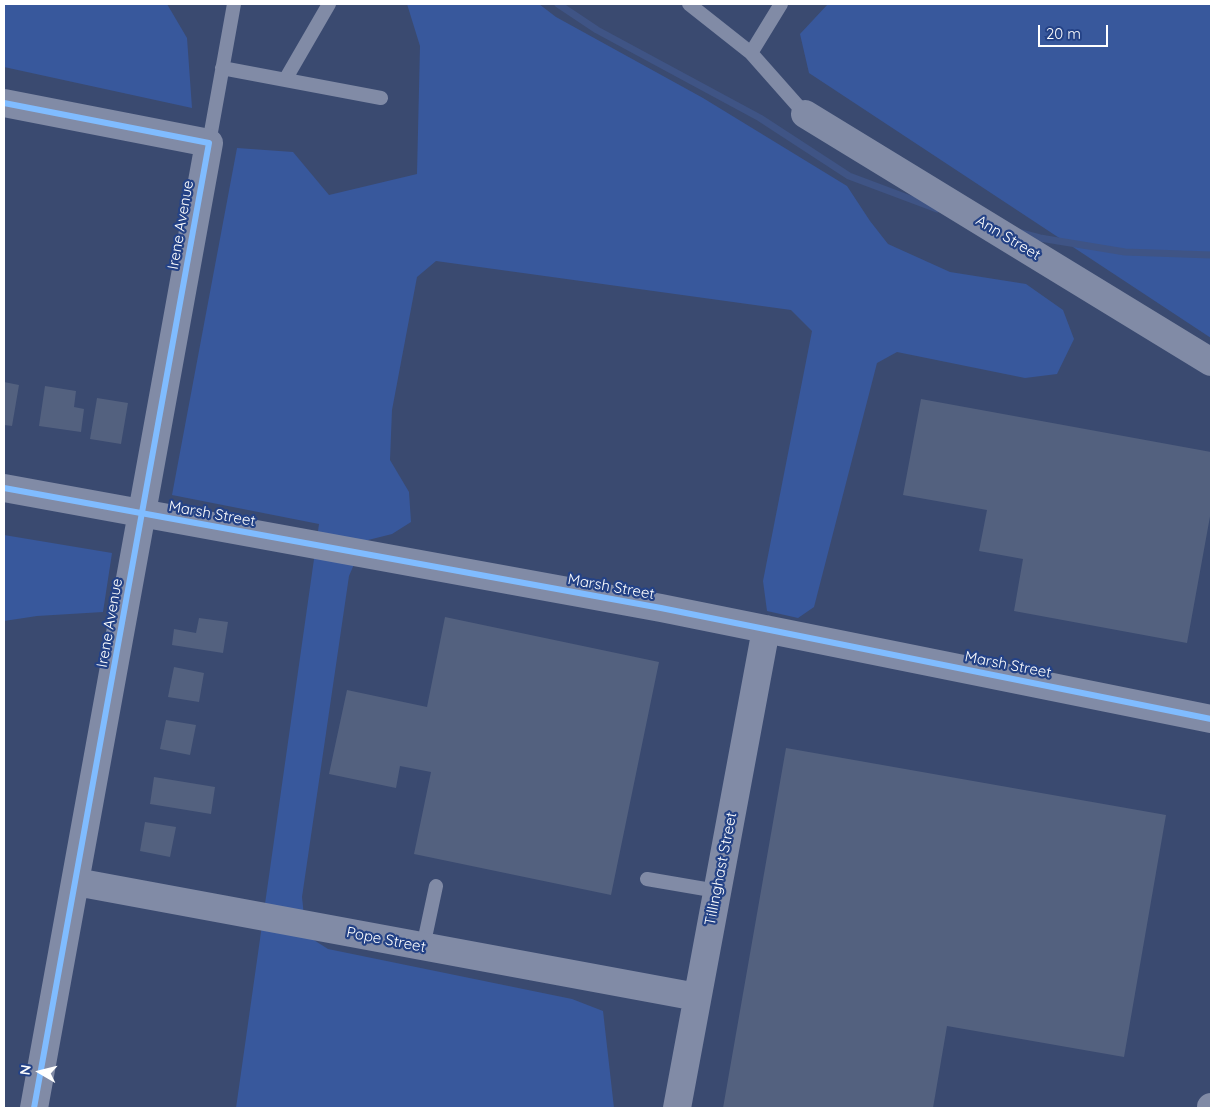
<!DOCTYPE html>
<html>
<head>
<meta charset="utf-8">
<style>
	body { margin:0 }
	#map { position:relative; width:1215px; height:1112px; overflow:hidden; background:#3a4a70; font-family:Quicksand,sans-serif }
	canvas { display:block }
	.frame { position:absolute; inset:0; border:5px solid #fff; pointer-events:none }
	.north { position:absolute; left:15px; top:1047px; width:50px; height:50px; -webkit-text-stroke:4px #244286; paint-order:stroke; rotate:278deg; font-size:14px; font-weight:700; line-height:20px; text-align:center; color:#fff }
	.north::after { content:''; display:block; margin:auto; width:18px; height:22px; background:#fff; clip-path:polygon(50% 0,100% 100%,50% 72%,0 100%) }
	.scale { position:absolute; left:1038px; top:25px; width:70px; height:22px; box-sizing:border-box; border:2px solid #fff; border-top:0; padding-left:6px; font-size:15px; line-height:18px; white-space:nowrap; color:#fff; -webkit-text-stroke:4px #244286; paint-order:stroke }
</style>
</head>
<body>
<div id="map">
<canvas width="1215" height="1112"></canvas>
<div class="frame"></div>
<div class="north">N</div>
<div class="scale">20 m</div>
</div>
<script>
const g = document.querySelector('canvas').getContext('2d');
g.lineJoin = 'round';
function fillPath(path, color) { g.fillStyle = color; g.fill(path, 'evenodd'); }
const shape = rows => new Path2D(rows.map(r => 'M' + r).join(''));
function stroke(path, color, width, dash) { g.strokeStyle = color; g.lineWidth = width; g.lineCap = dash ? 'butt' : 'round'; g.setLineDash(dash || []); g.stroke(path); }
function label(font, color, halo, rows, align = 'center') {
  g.font = font + ' Quicksand,sans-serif'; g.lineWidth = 4.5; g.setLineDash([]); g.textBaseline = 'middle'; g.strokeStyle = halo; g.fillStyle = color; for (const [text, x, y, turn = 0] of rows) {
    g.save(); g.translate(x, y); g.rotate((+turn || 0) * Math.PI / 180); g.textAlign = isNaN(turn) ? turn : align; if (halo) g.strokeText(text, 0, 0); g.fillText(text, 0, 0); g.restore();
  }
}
fillPath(shape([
	[4,4,167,4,187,38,192,108,4,67],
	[407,4,539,4,556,17,703,98,847,186,870,221,888,244,950,272,1026,284,1063,310,1074,339,1057,374,1025,378,897,352,877,363,814,607,798,618,767,611,763,581,812,331,791,310,436,261,417,277,392,410,390,460,409,492,411,522,392,534,364,541,349,576,302,897,306,935,328,949,572,999,603,1011,614,1108,236,1108,319,524,172,495,237,148,293,152,329,195,417,174,420,46],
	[828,4,1211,4,1211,338,809,73,800,34],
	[4,535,112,553,103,612,37,616,4,621]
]), '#38589c');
stroke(shape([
	[558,4,597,30,760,118,849,176,937,209],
	[1021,233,1040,238,1125,252,1211,255]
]), '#3f5485', 7);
fillPath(shape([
	[4,382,19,385,12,426,4,425],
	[45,386,76,391,74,407,84,409,81,432,39,426],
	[97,398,128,403,121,444,90,439],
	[921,399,1211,452,1211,511,1187,643,1014,611,1023,559,979,551,987,510,903,495],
	[445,617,659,662,611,895,414,854,431,772,400,766,396,788,329,774,347,690,427,707],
	[199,618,228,622,223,653,172,645,174,629,196,633],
	[174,667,204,673,199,702,168,697],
	[166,720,196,725,190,755,160,749],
	[786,748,1166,815,1124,1057,947,1026,933,1108,723,1108],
	[154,777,215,787,211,814,150,804],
	[145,822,176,827,170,857,140,851]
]), '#53617f');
stroke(shape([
	[689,4,751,53,805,114],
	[751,53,781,4],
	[222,68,381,98],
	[285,80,329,4],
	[209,143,234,4],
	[647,879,717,891],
	[423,947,436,886]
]), '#818ba6', 14);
stroke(shape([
	[4,103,209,143,34,1108],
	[805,114,1211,362],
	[4,488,661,608,1211,719],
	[76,882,697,997],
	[677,1108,766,629],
	[1211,1108,1211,1107]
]), '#818ba6', 28);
stroke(shape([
	[4,103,209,143,34,1108],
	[4,488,661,608,1211,719]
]), '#80bcff', 6);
label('15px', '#fff', '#244286', [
	["Irene Avenue",181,225,-80],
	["Ann Street",1008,238,31],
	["Marsh Street",212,514,10],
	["Marsh Street",611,587,10],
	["Irene Avenue",110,623,-80],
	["Marsh Street",1008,665,11],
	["Tillinghast Street",721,869,-79],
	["Pope Street",386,940,11]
]);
</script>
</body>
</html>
